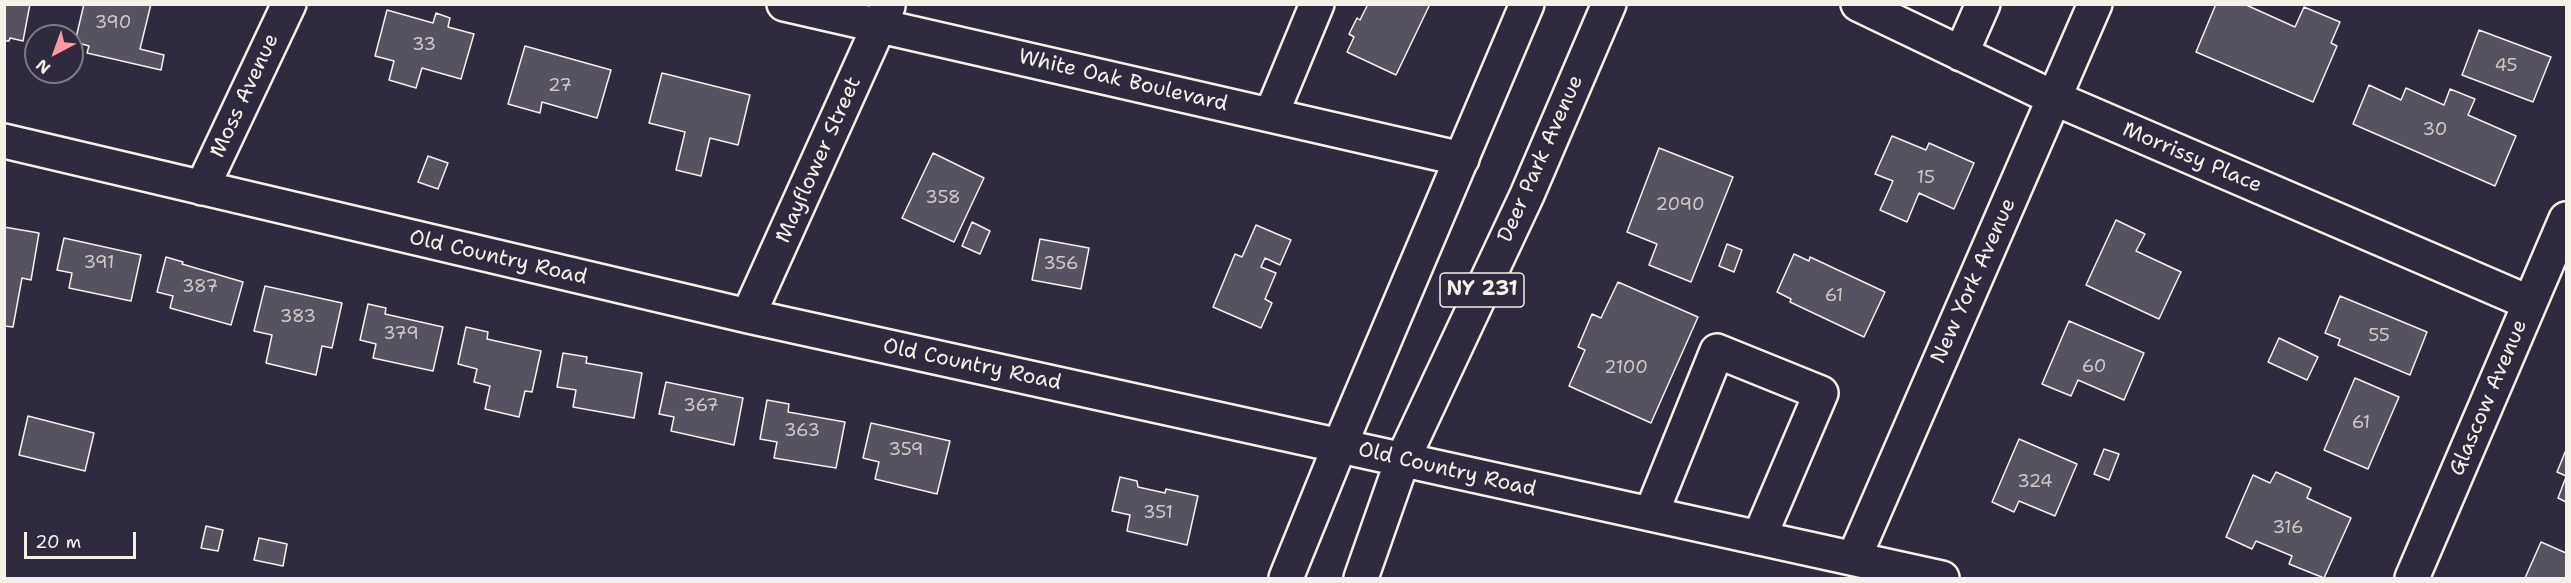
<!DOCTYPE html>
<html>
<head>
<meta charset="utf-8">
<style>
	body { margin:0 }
	#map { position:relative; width:2571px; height:583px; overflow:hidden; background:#2f2a3d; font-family:"Shantell Sans",sans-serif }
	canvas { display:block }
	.frame { position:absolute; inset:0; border:6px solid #f4f1e8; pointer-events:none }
	.north { position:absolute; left:24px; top:24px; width:60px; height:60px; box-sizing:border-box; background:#2f2a3d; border:2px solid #7e7a81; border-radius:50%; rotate:221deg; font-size:16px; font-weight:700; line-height:24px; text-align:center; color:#f4f1e8 }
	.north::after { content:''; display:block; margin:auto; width:21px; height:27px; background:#ff9aa2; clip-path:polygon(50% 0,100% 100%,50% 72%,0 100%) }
	.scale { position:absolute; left:24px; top:532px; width:112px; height:27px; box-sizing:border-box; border:3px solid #f4f1e8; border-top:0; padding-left:8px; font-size:18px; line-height:21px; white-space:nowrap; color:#f4f1e8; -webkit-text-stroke:4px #2f2a3d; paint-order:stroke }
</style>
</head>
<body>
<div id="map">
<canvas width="2571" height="583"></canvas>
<div class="frame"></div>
<div class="north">N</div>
<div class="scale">20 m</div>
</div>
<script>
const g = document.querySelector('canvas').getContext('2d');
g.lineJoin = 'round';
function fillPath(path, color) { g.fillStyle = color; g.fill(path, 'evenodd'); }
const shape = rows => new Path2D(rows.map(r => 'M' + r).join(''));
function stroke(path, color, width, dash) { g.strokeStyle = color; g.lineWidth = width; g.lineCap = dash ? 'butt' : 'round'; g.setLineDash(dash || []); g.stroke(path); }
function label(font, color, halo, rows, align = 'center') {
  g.font = font + ' "Shantell Sans",sans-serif'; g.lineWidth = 5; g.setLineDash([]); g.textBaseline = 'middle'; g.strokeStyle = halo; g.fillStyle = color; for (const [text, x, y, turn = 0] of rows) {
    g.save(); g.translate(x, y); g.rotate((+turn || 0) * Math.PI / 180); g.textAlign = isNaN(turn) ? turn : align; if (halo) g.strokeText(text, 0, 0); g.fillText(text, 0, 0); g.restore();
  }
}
const building = shape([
	[4,4,30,4,23,41,10,38,9,41,4,41,4,4],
	[84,4,151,4,140,49,164,55,161,70,87,53,89,46,75,42,84,4],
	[1368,4,1430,4,1396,75,1347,52,1354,37,1349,34,1357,18,1360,20,1368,4],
	[2216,4,2244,4,2295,27,2304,7,2340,22,2331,43,2337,46,2313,102,2196,52,2216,4],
	[387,10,433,23,436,13,450,18,448,27,474,34,461,79,422,68,416,88,389,80,394,61,375,56,387,10],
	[2479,30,2551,57,2533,102,2462,75,2479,30],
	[525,46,611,70,597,118,542,102,540,113,508,104,525,46],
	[662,73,750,95,738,145,710,138,701,176,676,170,685,132,649,123,662,73],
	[2369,85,2401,100,2406,88,2444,105,2450,89,2475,99,2468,115,2516,136,2495,186,2353,124,2369,85],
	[1892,136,1926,150,1929,143,1974,163,1954,209,1919,193,1907,222,1880,210,1893,181,1875,174,1892,136],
	[1659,148,1733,177,1691,282,1649,265,1657,244,1627,232,1659,148],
	[933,153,984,178,954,242,902,218,933,153],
	[428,156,448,163,438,189,418,182,428,156],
	[2116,220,2145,234,2136,251,2181,272,2159,319,2086,285,2116,220],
	[972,222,990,231,980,254,962,246,972,222],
	[1256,225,1291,240,1280,265,1265,258,1261,267,1276,273,1265,299,1272,303,1261,328,1213,307,1235,254,1242,257,1256,225],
	[4,227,39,233,31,280,22,278,13,327,4,326,4,227],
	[64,238,141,255,131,301,69,288,72,273,57,270,64,238],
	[1040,239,1089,248,1081,289,1032,280,1040,239],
	[1727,244,1742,250,1734,272,1719,266,1727,244],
	[1794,254,1809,261,1810,257,1885,292,1864,337,1790,302,1791,299,1777,292,1794,254],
	[166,257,183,262,182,264,243,282,231,325,170,308,173,296,157,292,166,257],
	[1618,282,1698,317,1651,423,1569,386,1585,350,1578,347,1592,314,1601,318,1618,282],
	[265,286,342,303,332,348,322,346,316,375,266,363,272,335,254,331,265,286],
	[2340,296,2427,332,2410,375,2338,345,2340,339,2325,333,2340,296],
	[368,304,386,308,385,314,443,327,433,371,373,358,376,344,360,340,368,304],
	[2069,321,2144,353,2124,400,2078,380,2071,396,2042,384,2069,321],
	[466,327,488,332,487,339,541,351,532,392,525,391,519,417,485,409,490,386,474,382,477,369,458,364,466,327],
	[2279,338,2318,357,2307,380,2268,362,2279,338],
	[563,353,587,357,586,363,642,373,634,418,573,407,576,390,557,387,563,353],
	[2355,378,2399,397,2368,469,2324,450,2355,378],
	[666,382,743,398,734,445,671,431,674,417,659,414,666,382],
	[767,400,789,404,788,412,845,422,836,468,774,458,777,442,760,439,767,400],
	[28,416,94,433,85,471,19,455,28,416],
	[871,423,950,441,937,494,875,479,879,462,863,458,871,423],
	[2019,439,2077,464,2055,516,2019,501,2014,512,1992,502,2019,439],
	[2104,449,2119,454,2109,480,2094,474,2104,449],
	[2566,450,2566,476,2557,472,2566,450],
	[2276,472,2311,488,2307,498,2351,518,2324,578,2289,564,2292,556,2256,541,2252,549,2226,537,2253,475,2270,483,2276,472],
	[1120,477,1137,481,1138,487,1165,493,1166,489,1198,496,1187,545,1127,531,1130,515,1112,511,1120,477],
	[2566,477,2566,502,2558,498,2566,477],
	[206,526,223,530,218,551,201,548,206,526],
	[259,538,287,544,283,566,254,560,259,538],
	[2541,542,2566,553,2566,578,2525,578,2541,542]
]);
fillPath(building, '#56525f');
stroke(building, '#f4f1e8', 1.5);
const minor = shape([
	[784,4,1462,159],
	[1858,4,2054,98,2530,303],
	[1961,54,1983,4],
	[1271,115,1317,4],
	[4,141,748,316,1942,578],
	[202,188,289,4],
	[748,316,888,6],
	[1651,514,1717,351,1821,393,1759,538],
	[1854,558,2095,4],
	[2412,578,2566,219]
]);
const major = shape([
	[1286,578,1340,445,1527,4],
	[1361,578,1402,461,1527,195,1609,4]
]);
stroke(minor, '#f4f1e8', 38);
stroke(major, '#f4f1e8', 38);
stroke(minor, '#2f2a3d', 33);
stroke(major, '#2f2a3d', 33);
label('18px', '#ccc9c6', null, [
	["390",113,23],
	["33",424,45],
	["45",2506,66],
	["27",560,86],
	["30",2435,130],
	["15",1926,178],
	["358",943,198],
	["2090",1680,205],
	["391",99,263],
	["356",1061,264],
	["387",200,287],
	["61",1834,296],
	["383",298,317],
	["379",401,334],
	["55",2379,336],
	["60",2094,367],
	["2100",1626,368],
	["367",701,406],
	["61",2361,423],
	["363",802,431],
	["359",906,450],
	["324",2035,482],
	["351",1158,513],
	["316",2288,528]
]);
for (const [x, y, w] of [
	[1482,290,84]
]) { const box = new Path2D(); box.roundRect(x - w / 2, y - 17, w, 34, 4.5); g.fillStyle = '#2f2a3d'; g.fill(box); stroke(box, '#f4f1e8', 1.5); }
label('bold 20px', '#f4f1e8', null, [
	["NY 231",1482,290]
]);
label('21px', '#f4f1e8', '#2f2a3d', [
	["White Oak Boulevard",1123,81,13],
	["Moss Avenue",245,96,-65],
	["Morrissy Place",2192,158,23],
	["Deer Park Avenue",1541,159,-66],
	["Mayflower Street",819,160,-66],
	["Old Country Road",498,258,13],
	["New York Avenue",1974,281,-66],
	["Old Country Road",972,365,12],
	["Glascow Avenue",2489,398,-67],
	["Old Country Road",1447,470,13]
]);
</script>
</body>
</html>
